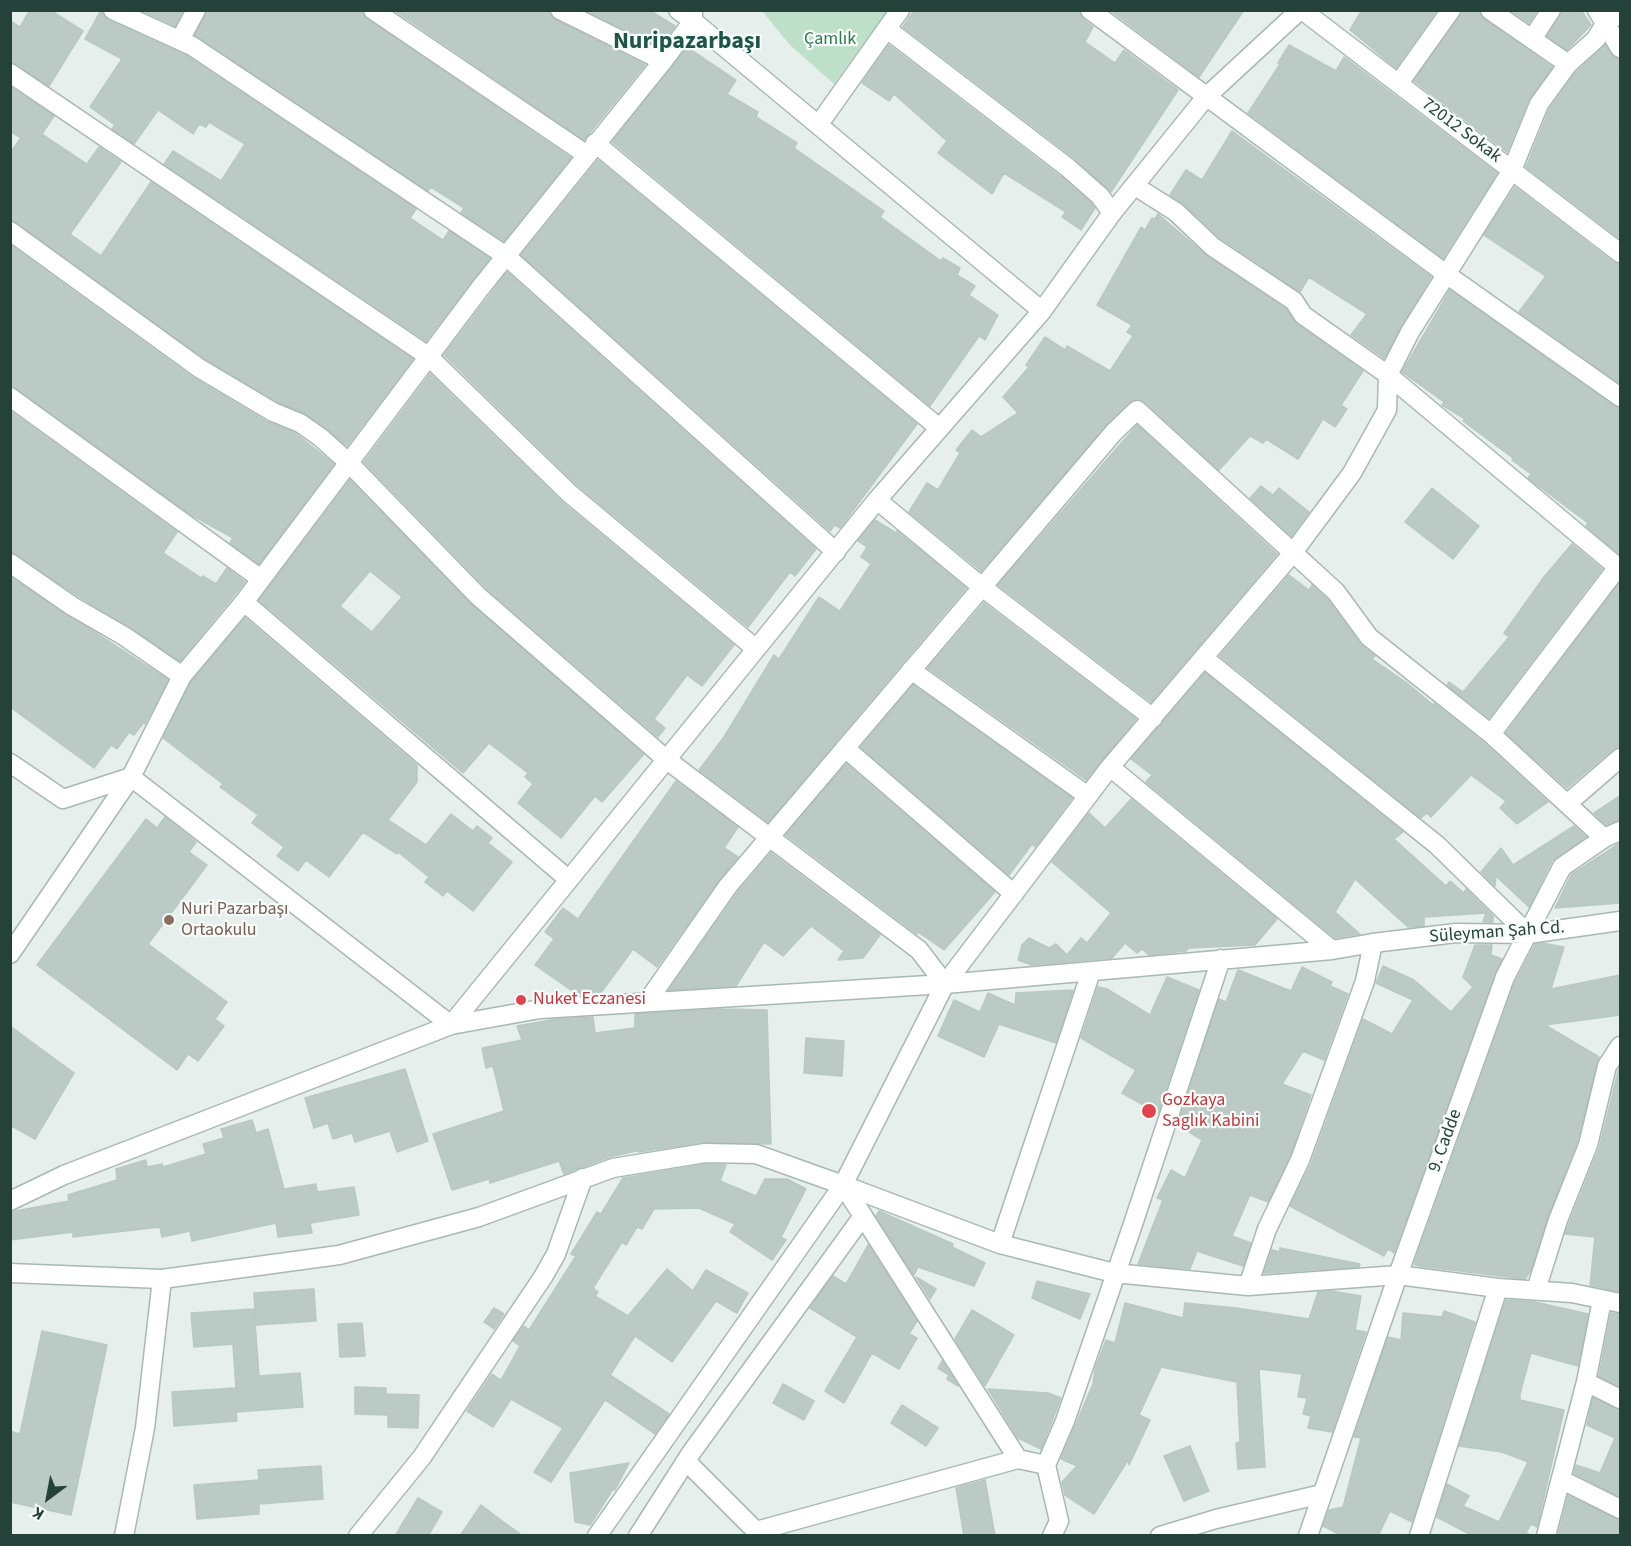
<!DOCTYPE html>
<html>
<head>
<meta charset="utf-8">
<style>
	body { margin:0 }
	#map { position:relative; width:1631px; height:1546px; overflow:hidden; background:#e6efeb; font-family:"Source Sans 3",sans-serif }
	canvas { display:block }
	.frame { position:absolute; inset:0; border:12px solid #24423a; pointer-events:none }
	.north { position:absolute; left:18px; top:1468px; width:60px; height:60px; -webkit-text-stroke:4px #f7fbf9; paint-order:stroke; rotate:212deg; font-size:16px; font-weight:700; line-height:24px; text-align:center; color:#24423a }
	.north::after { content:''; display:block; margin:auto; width:21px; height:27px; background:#24423a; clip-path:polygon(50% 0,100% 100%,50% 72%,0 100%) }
</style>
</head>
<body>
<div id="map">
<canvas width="1631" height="1546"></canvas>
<div class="frame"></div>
<div class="north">K</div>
</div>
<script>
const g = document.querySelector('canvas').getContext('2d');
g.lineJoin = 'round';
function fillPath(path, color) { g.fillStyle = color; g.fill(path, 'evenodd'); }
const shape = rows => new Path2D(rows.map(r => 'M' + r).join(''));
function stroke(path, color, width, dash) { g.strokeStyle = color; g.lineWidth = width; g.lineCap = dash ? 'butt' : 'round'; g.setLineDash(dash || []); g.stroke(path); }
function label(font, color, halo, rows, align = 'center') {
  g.font = font + ' "Source Sans 3",sans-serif'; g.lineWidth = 4.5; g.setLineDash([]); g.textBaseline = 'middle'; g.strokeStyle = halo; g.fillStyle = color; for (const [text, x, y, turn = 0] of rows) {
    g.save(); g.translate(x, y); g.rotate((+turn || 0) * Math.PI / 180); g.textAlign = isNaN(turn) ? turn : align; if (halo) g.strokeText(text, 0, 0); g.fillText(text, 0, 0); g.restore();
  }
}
fillPath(shape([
	[762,11,887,11,834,84,790,45]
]), '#bfe0c8');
const building = shape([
	[30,10,50,10,83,31,49,86,10,62,10,21,20,27,30,10],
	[101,10,108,20,187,56,416,209,410,218,443,240,449,231,490,258,426,341,164,164,173,151,221,181,245,144,209,122,206,127,199,124,193,134,158,110,134,144,112,129,115,125,90,107,122,59,85,39,101,10],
	[141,10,183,10,175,26,141,10],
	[207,10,362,10,367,19,571,158,504,241,461,213,464,208,431,187,428,191,195,35,207,10],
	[394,10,549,10,555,20,645,65,584,140,394,10],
	[586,10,649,10,675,26,660,47,586,10],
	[914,10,1079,10,1083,19,1093,27,1085,42,1115,63,1124,50,1178,90,1111,192,1074,158,903,27,914,10],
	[1110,10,1244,10,1199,77,1110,10],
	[1362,10,1437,10,1396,68,1350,30,1362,10],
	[1462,10,1479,10,1484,19,1552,67,1529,99,1507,152,1414,81,1462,10],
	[1510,10,1537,10,1529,23,1510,10],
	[1562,10,1581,10,1591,25,1567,50,1547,36,1562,10],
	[889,45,1060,176,1092,204,1095,208,1081,230,1062,217,1066,212,1004,173,992,194,938,153,947,141,894,94,889,101,862,83,889,45],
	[1289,45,1336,71,1344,57,1497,173,1443,258,1248,113,1280,64,1278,63,1289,45],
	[1605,45,1614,58,1620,59,1619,238,1526,167,1549,110,1576,72,1605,45],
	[687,47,736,80,727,94,758,112,756,117,797,143,794,148,884,211,880,217,941,261,943,258,960,268,957,275,975,286,969,295,998,315,985,340,979,336,930,406,612,142,687,47],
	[10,87,54,116,42,134,87,164,99,147,121,162,70,234,101,256,151,182,413,359,347,446,306,414,278,402,205,359,10,220,10,153,21,138,10,131,10,87],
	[1232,131,1431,277,1384,358,1351,335,1367,314,1309,277,1300,292,1220,238,1184,204,1170,195,1186,170,1202,180,1232,131],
	[598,160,917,424,840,528,835,525,830,531,521,255,598,160],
	[1515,187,1613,262,1620,264,1620,384,1519,312,1546,276,1484,235,1515,187],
	[1158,214,1207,256,1286,309,1297,324,1363,371,1341,405,1347,409,1335,427,1323,419,1298,459,1266,439,1263,443,1250,436,1219,470,1145,402,1134,399,1106,425,981,571,909,512,927,483,938,490,960,453,956,450,972,430,981,437,1018,413,1003,397,1029,367,1026,365,1045,337,1065,350,1067,346,1110,371,1133,336,1127,332,1132,325,1097,305,1141,227,1145,230,1152,218,1155,219,1158,214],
	[10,245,192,377,267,422,295,433,334,464,259,564,230,543,233,538,190,514,10,386,10,245],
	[507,272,816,549,795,576,790,572,748,627,577,485,444,355,507,272],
	[1450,290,1614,406,1620,408,1620,555,1586,526,1588,523,1528,478,1531,474,1512,460,1513,458,1463,421,1465,419,1442,405,1444,402,1402,372,1450,290],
	[430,374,562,502,734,645,702,686,687,675,654,719,665,728,658,737,486,588,364,462,430,374],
	[10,411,177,532,163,553,201,578,203,576,216,584,227,568,245,582,180,661,10,552,10,411],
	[1137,425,1277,554,1151,702,998,585,1137,425],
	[350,480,471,604,644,754,602,802,595,796,561,838,518,803,533,784,525,777,528,773,489,743,463,773,259,600,350,480],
	[370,571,402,597,372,632,340,606,370,571],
	[1261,486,1273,495,1279,488,1309,512,1291,536,1250,498,1261,486],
	[1432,488,1479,526,1453,559,1405,522,1432,488],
	[875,520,896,533,897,531,966,588,768,822,699,770,724,737,774,655,779,659,819,597,840,611,871,564,861,557,867,547,858,541,875,520],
	[1572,544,1602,569,1489,718,1447,685,1449,682,1463,692,1509,637,1504,633,1544,577,1572,544],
	[1289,575,1309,590,1312,585,1328,600,1360,644,1375,656,1372,659,1407,683,1433,705,1434,703,1484,743,1548,802,1517,824,1500,808,1506,801,1471,775,1431,817,1427,813,1421,818,1220,656,1289,575],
	[10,577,168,680,145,724,144,722,134,735,129,732,117,749,111,745,94,768,10,707,10,577],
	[1620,582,1620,747,1613,749,1567,788,1506,733,1620,582],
	[984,603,1136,719,1086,780,928,668,984,603],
	[245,618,417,765,417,782,388,820,426,845,451,814,473,831,477,826,492,838,488,843,512,862,473,911,447,891,443,896,425,882,429,877,398,852,397,854,363,832,329,877,306,860,298,871,277,856,284,847,252,823,258,815,220,787,223,784,163,738,191,682,245,618],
	[1205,673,1403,832,1394,839,1446,886,1450,881,1464,893,1466,889,1493,916,1493,922,1483,922,1486,913,1424,917,1424,926,1408,927,1355,879,1335,912,1360,934,1335,938,1146,782,1152,775,1131,759,1205,673],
	[913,685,1072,798,1035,847,1032,844,1009,875,861,747,913,685],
	[846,764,995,892,944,950,918,932,917,934,786,835,846,764],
	[676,781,738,827,724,848,738,857,719,880,657,967,633,949,600,994,578,995,535,965,554,939,545,932,563,908,578,919,676,781],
	[1620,796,1620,820,1606,825,1594,813,1620,796],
	[1131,799,1277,919,1255,945,1189,948,1186,951,1149,955,1142,949,1137,953,1125,943,1112,958,1032,965,1018,960,1022,945,1029,938,1049,948,1056,944,1067,955,1081,938,1087,943,1111,913,1052,862,1089,813,1105,828,1131,799],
	[165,817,196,842,189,852,207,865,148,944,227,1002,215,1019,224,1026,198,1061,188,1054,177,1070,37,965,146,819,157,828,165,817],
	[1574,826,1586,837,1552,861,1529,907,1496,876,1495,886,1481,872,1501,848,1513,865,1574,826],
	[1620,843,1620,903,1555,908,1571,875,1620,843],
	[771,853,880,935,863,958,838,960,844,951,811,926,783,956,764,942,736,986,669,990,737,893,771,853],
	[1542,943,1564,947,1551,989,1620,975,1620,1015,1545,1025,1599,1057,1577,1142,1548,1216,1531,1270,1525,1279,1419,1266,1414,1264,1515,982,1535,944,1542,943],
	[1475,945,1492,945,1491,955,1502,959,1394,1253,1388,1249,1384,1256,1290,1206,1311,1164,1363,1019,1392,1034,1413,1000,1376,983,1383,966,1414,980,1451,1012,1473,987,1463,977,1475,945],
	[1302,967,1332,982,1330,986,1348,994,1324,1060,1303,1051,1282,1084,1311,1095,1290,1156,1268,1202,1250,1195,1232,1236,1251,1243,1243,1266,1197,1251,1190,1269,1138,1264,1163,1200,1157,1198,1171,1170,1185,1178,1202,1140,1178,1125,1219,999,1226,1002,1238,970,1291,991,1302,967],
	[1167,977,1199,990,1158,1113,1122,1093,1136,1070,1081,1038,1098,987,1107,989,1150,1015,1167,977],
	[1073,990,1056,1043,999,1024,984,1057,938,1036,954,1000,980,1012,988,993,1015,1005,1016,993,1073,990],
	[721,1009,767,1010,771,1144,705,1142,639,1152,641,1150,609,1157,564,1174,559,1161,490,1183,489,1179,452,1190,433,1134,504,1111,493,1066,486,1068,482,1048,522,1040,517,1026,556,1019,593,1017,595,1033,635,1028,635,1014,721,1009],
	[10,1026,74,1073,35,1139,10,1125,10,1026],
	[806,1038,844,1041,842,1076,804,1073,806,1038],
	[1619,1068,1620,1069,1620,1292,1590,1285,1595,1237,1565,1234,1599,1149,1619,1068],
	[405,1069,428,1141,397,1152,390,1131,355,1142,352,1133,333,1139,328,1123,314,1128,305,1098,405,1069],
	[252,1120,256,1133,268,1129,284,1189,316,1184,317,1192,354,1187,359,1215,310,1223,312,1233,278,1237,276,1223,192,1241,190,1231,162,1237,160,1227,73,1237,73,1232,10,1240,10,1212,69,1201,68,1195,117,1180,116,1169,146,1160,147,1167,162,1164,163,1167,206,1154,203,1144,224,1138,221,1129,252,1120],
	[706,1164,726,1165,720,1181,756,1196,765,1179,787,1179,806,1189,781,1237,786,1240,772,1260,730,1232,735,1224,699,1208,654,1209,642,1229,637,1227,626,1245,622,1242,593,1288,598,1292,595,1296,628,1316,667,1269,693,1291,706,1270,748,1293,737,1313,716,1301,672,1362,635,1336,610,1375,669,1414,655,1434,605,1400,551,1482,534,1472,563,1428,511,1399,493,1427,467,1411,492,1374,501,1380,520,1346,513,1341,524,1326,529,1330,576,1256,571,1254,597,1212,601,1214,623,1178,706,1164],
	[879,1211,953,1244,952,1247,985,1263,974,1286,918,1267,914,1275,876,1216,879,1211],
	[868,1245,917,1321,909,1334,917,1338,899,1369,872,1353,844,1403,825,1391,857,1337,810,1308,833,1276,846,1284,868,1245],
	[1280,1248,1360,1264,1359,1267,1264,1273,1272,1250,1280,1252,1280,1248],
	[916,1277,936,1289,930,1299,916,1277],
	[1037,1281,1090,1294,1080,1319,1032,1298,1037,1281],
	[314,1289,316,1321,256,1325,254,1293,314,1289],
	[1332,1291,1361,1296,1355,1330,1366,1332,1332,1432,1308,1428,1311,1416,1303,1414,1307,1398,1298,1397,1302,1374,1259,1369,1265,1467,1238,1469,1236,1443,1240,1442,1237,1382,1161,1367,1139,1415,1150,1420,1129,1465,1128,1460,1094,1514,1065,1495,1062,1482,1077,1466,1061,1459,1093,1384,1095,1369,1106,1340,1115,1343,1125,1303,1183,1318,1185,1303,1236,1308,1309,1319,1318,1292,1332,1291],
	[1506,1300,1535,1302,1588,1314,1578,1366,1531,1353,1520,1394,1520,1400,1564,1410,1537,1527,1531,1524,1526,1533,1532,1536,1473,1536,1437,1517,1447,1484,1469,1496,1463,1506,1499,1522,1528,1462,1502,1452,1459,1446,1506,1300],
	[494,1308,504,1314,494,1329,484,1322,494,1308],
	[254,1309,259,1376,300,1373,303,1407,236,1412,237,1421,174,1426,172,1392,236,1388,233,1344,194,1347,191,1313,254,1309],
	[972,1310,1014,1335,985,1386,955,1339,972,1310],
	[1444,1311,1475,1322,1412,1522,1390,1511,1378,1536,1343,1536,1323,1526,1329,1510,1343,1507,1361,1438,1354,1437,1388,1337,1401,1340,1403,1313,1442,1317,1444,1311],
	[1611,1313,1620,1314,1620,1387,1599,1376,1611,1313],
	[362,1323,365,1356,340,1357,338,1324,362,1323],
	[42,1331,107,1345,71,1515,10,1502,10,1431,20,1434,42,1331],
	[942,1361,958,1386,947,1379,949,1375,938,1368,942,1361],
	[783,1384,814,1401,804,1420,773,1403,783,1384],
	[355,1387,386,1388,386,1394,419,1395,418,1428,388,1427,388,1415,355,1414,355,1387],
	[988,1389,1048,1393,1061,1398,1041,1449,1018,1438,988,1389],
	[1593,1398,1620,1410,1620,1497,1574,1473,1576,1465,1600,1473,1615,1438,1587,1425,1593,1398],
	[902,1405,938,1428,926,1446,891,1423,902,1405],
	[1190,1446,1209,1491,1184,1501,1164,1456,1190,1446],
	[629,1463,615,1490,613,1489,590,1525,575,1522,570,1473,629,1463],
	[321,1466,323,1499,259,1504,259,1514,197,1519,194,1485,259,1480,258,1470,321,1466],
	[985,1480,995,1536,964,1536,956,1488,985,1480],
	[1568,1496,1620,1520,1620,1536,1558,1536,1568,1496],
	[418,1498,442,1512,428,1536,395,1536,418,1498],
	[481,1505,494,1515,523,1536,460,1536,481,1505]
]);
fillPath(building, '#bbcac4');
stroke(building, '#b8c9c2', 1.5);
const minor = shape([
	[113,10,192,46,506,256,836,552],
	[373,10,587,155],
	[560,10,663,61],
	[678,10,693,21],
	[1090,10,1446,274,1620,397],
	[1302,10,1620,253],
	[1490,10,1568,64],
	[1597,10,1620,48],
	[887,29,1067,167,1100,196,1112,213],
	[1532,39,1551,10],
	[180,40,196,10],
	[10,73,428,356,569,493,755,648],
	[1399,83,1451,10],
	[819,124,900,10],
	[595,143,938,427],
	[1135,186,1176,212,1213,247,1294,301,1303,315,1388,375,1620,569],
	[10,231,199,368,273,412,300,423,320,437,348,462,478,596,667,760,919,950,945,984],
	[10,397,261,579],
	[877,500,982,587,1153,718],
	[10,563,72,606,124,636,182,676],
	[244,602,568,879],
	[1204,658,1437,845,1528,934,1620,921],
	[911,670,1088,796],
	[845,748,1014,894],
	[10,763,63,799,131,777],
	[1110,767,1332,950],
	[1568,803,1620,758],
	[1604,838,1491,734,1618,567],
	[647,1002,728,886,1114,432,1137,410,1336,592,1369,637,1491,734],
	[10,1201,64,1175,451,1025,540,1009,945,984,1332,950,1373,943,1365,981,1300,1160,1267,1229,1248,1286],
	[863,1216,1018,1459],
	[1000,1244,1091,972],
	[1398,1275,1248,1286,1114,1273,1000,1244,843,1185,945,984,1110,767,1292,554,1352,473,1387,410,1388,375,1410,332,1512,170,1539,104,1568,64,1596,39,1605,24,1620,13],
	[1536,1290,1558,1220,1588,1145,1607,1066,1620,1046],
	[1586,1382,1620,1399],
	[686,1461,756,1531,1018,1459,1046,1465],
	[1562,1480,1620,1509],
	[124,1536,145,1428,162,1279],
	[358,1536,422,1457,543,1277,556,1254,583,1178],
	[1052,1536,1059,1521,1046,1465,1065,1421,1132,1227,1221,959],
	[1160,1536,1216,1519,1322,1494],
	[1419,1536,1498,1288],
	[1546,1536,1586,1382,1602,1300]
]);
const tertiary = shape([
	[693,21,1042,311],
	[131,777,451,1025,877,500,1042,311,1112,213,1206,97,1300,10],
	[1620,831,1604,838,1562,867,1505,977,1398,1275,1498,1288,1572,1293,1620,1303],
	[1373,943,1456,933,1528,934],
	[10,954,131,777,182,676,244,602,481,287,663,61,693,21,693,10],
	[10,1273,162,1279,339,1255,479,1217,613,1168,705,1153,756,1154,843,1185,863,1216,691,1453,638,1536],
	[597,1536,843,1185],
	[1308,1536,1398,1275]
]);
stroke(minor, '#a8b8b2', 21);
stroke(tertiary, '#a8b8b2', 21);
stroke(minor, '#fff', 18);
stroke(tertiary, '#fff', 18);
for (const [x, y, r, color] of [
	[169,920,6,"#8d6e63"],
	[521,1000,6,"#e0444e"],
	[1149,1111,8,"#e0444e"]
]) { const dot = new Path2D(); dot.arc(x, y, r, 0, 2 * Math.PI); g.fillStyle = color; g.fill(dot); stroke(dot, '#f7fbf9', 2); }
label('18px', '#2d7a4b', '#f7fbf9', [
	["Çamlık",830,40]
]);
label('18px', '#24423a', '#f7fbf9', [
	["72012 Sokak",1461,131,37],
	["Süleyman Şah Cd.",1497,933,-4],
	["9. Cadde",1446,1141,-70]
]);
label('18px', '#785e54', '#f7fbf9', [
	["Nuri Pazarbaşı",181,910],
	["Ortaokulu",181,931]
], 'left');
label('18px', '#be3a42', '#f7fbf9', [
	["Nuket Eczanesi",533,1000],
	["Gozkaya",1162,1101],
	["Saglık Kabini",1162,1122]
], 'left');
label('bold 24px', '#1f5548', '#f7fbf9', [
	["Nuripazarbaşı",687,43]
]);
</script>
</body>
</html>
